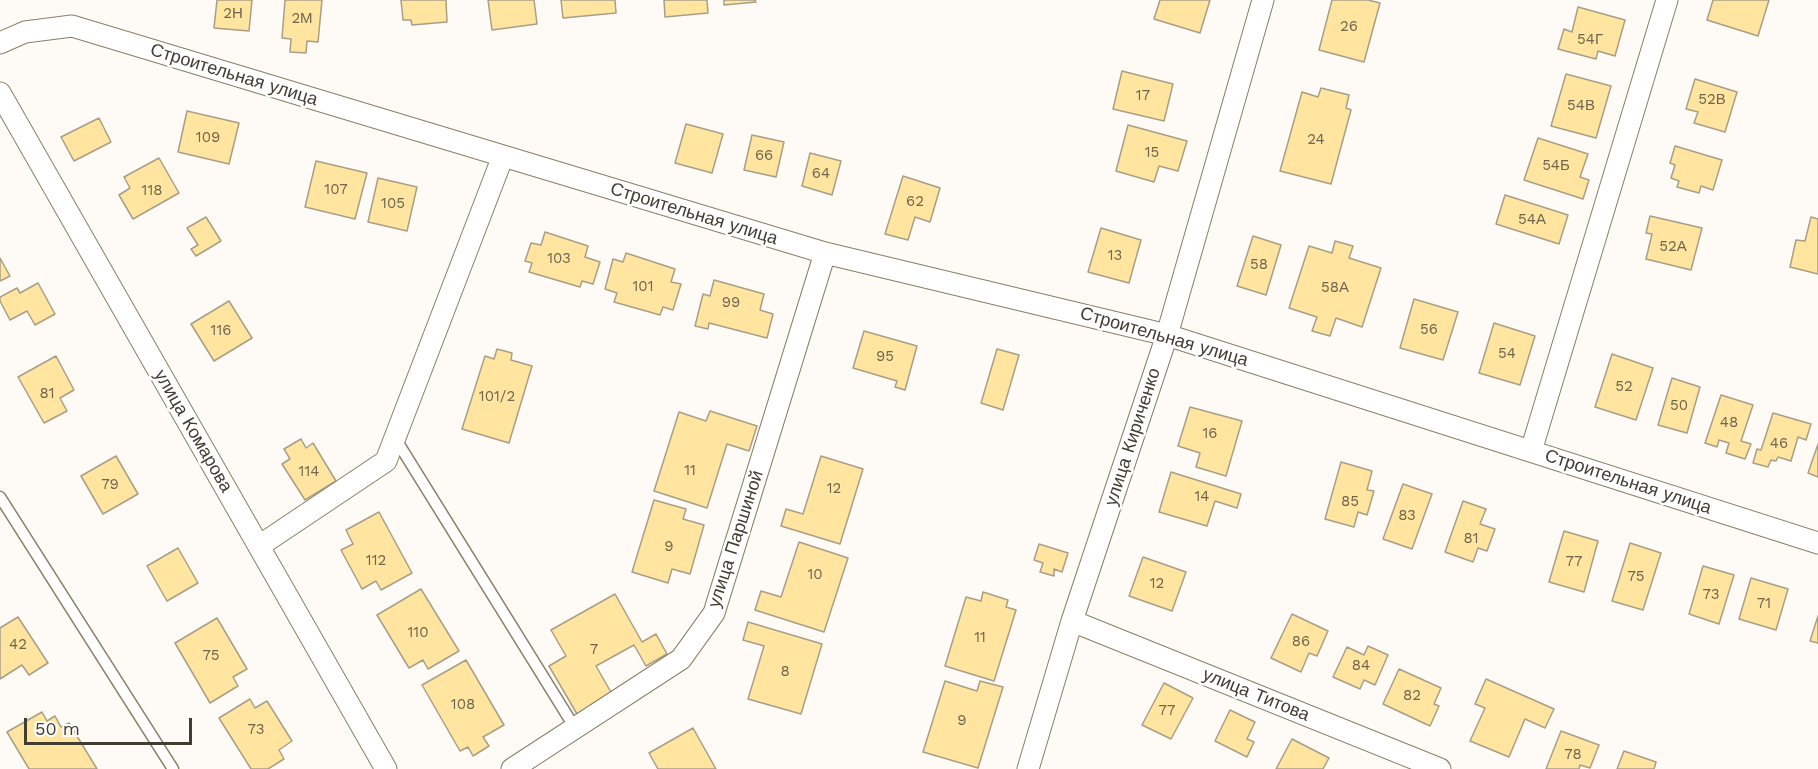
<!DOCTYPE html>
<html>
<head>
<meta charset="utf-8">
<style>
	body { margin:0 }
	#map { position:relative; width:1818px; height:769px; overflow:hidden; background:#fefbf6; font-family:"Work Sans",sans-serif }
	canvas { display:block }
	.scale { position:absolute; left:24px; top:718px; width:168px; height:27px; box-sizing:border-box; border:3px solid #413d32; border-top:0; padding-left:8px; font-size:18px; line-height:21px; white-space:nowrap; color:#413d32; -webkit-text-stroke:4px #fff; paint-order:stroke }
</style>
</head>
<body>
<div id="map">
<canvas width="1818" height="769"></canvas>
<div class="scale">50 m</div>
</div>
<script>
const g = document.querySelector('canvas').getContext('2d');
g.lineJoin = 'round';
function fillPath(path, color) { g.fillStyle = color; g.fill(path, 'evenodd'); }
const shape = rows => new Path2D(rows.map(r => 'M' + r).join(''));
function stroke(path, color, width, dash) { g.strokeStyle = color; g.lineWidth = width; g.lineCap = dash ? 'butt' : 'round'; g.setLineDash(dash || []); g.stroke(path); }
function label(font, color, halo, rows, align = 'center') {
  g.font = font + ' "Work Sans",sans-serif'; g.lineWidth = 5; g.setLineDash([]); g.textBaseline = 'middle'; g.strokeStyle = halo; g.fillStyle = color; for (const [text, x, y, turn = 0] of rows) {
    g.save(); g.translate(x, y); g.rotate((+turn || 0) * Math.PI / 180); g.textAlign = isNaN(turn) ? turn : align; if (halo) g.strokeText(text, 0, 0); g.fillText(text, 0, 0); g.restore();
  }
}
const building = shape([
	[217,0,252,0,249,31,214,28,217,0],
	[285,0,322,0,318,42,307,41,306,53,290,52,291,39,282,38,285,0],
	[401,0,446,0,447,22,412,25,411,20,403,20,401,0],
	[488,0,534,0,537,24,492,30,488,0],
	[561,0,615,0,616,13,563,18,561,0],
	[664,0,707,0,708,13,665,17,664,0],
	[724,0,755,0,756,2,724,5,724,0],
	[1160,0,1210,0,1200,33,1154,19,1160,0],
	[1332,0,1368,0,1380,3,1364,62,1319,50,1332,0],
	[1713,0,1769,0,1758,36,1707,20,1713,0],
	[1578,7,1625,20,1615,56,1598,51,1596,59,1558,49,1564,29,1572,32,1578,7],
	[1122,71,1173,84,1164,121,1113,109,1122,71],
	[1566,74,1611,86,1596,138,1551,126,1566,74],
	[1695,79,1737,92,1725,132,1694,123,1698,112,1686,109,1695,79],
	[1321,88,1349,95,1346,108,1351,110,1331,184,1280,171,1302,92,1318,97,1321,88],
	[187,111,239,123,229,164,178,152,187,111],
	[99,118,111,142,74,161,61,137,99,118],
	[686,124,723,134,712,173,675,163,686,124],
	[1128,125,1187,141,1178,171,1159,166,1154,182,1116,171,1128,125],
	[752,135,784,142,776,177,744,170,752,135],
	[1538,138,1588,154,1580,177,1589,180,1583,199,1524,180,1538,138],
	[1675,146,1722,160,1713,190,1701,186,1699,193,1677,187,1679,181,1671,178,1675,165,1670,163,1675,146],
	[810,153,841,161,832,195,802,186,810,153],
	[159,158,179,193,133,219,119,195,130,188,124,177,159,158],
	[316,161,367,173,355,219,305,207,316,161],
	[903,176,940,188,930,222,915,217,908,240,885,234,903,176],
	[378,178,417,187,407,231,368,222,378,178],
	[1505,195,1568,215,1559,244,1496,224,1505,195],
	[1650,216,1702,228,1691,270,1646,259,1652,234,1646,233,1650,216],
	[206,217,221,241,196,256,191,249,198,245,187,228,206,217],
	[1811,217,1818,219,1818,274,1790,267,1796,240,1805,241,1811,217],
	[1101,228,1141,240,1129,283,1088,272,1101,228],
	[545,232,588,246,585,257,600,262,593,284,582,281,580,287,529,272,532,263,525,261,531,243,541,245,545,232],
	[1253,236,1281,245,1266,295,1237,286,1253,236],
	[1335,241,1353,246,1349,258,1381,268,1362,327,1336,318,1330,336,1312,331,1317,317,1289,308,1309,246,1332,253,1335,241],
	[626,253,675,269,671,282,681,284,673,310,663,307,660,315,614,302,617,293,605,289,613,259,623,262,626,253],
	[0,258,10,276,0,281,0,258],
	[714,280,764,294,760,310,773,314,767,338,709,323,708,329,695,326,703,294,710,296,714,280],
	[38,283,55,314,35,325,27,311,10,320,0,301,0,297,17,288,20,293,38,283],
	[1414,299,1458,312,1443,360,1400,348,1414,299],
	[229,301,252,338,214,361,191,324,229,301],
	[1494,323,1535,336,1520,385,1479,373,1494,323],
	[864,331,917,346,905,390,895,387,897,381,853,368,864,331],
	[497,349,512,353,511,360,532,366,509,443,462,429,485,356,494,359,497,349],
	[997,349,1019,355,1003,410,981,403,997,349],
	[1612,354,1653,368,1636,420,1595,407,1612,354],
	[56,356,74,390,60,398,67,411,44,423,18,377,56,356],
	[1672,378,1700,387,1687,433,1658,425,1672,378],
	[1721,395,1753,405,1741,441,1751,444,1745,459,1726,453,1729,443,1719,440,1717,447,1705,443,1721,395],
	[1190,407,1242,421,1226,476,1196,467,1200,453,1178,446,1190,407],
	[710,411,757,426,749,451,727,444,707,508,654,491,679,412,706,421,710,411],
	[1773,413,1811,424,1806,440,1798,437,1791,461,1778,457,1776,461,1771,460,1768,467,1753,463,1757,449,1761,450,1773,413],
	[301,439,306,448,313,443,336,481,305,500,282,464,290,459,284,449,301,439],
	[1818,444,1818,477,1808,473,1818,444],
	[116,456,138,494,103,514,81,476,116,456],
	[821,456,863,469,840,544,781,526,786,509,803,514,821,456],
	[1341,462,1372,471,1367,490,1374,491,1367,515,1358,512,1354,527,1325,519,1341,462],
	[1171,472,1241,494,1237,508,1215,501,1207,526,1159,512,1171,472],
	[1403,484,1432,494,1412,549,1383,539,1403,484],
	[654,500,686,509,683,519,704,525,690,574,672,569,668,583,632,572,654,500],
	[1463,501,1486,509,1480,524,1495,529,1487,551,1478,548,1473,562,1445,552,1463,501],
	[379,512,412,573,381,590,376,581,362,589,341,550,353,544,346,530,379,512],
	[1564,531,1598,541,1584,592,1549,582,1564,531],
	[799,542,848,558,824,632,755,610,761,591,781,597,799,542],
	[1630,543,1661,553,1643,610,1612,601,1630,543],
	[1039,544,1068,553,1062,572,1054,569,1054,576,1040,572,1043,563,1034,560,1039,544],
	[178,548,198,583,167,601,147,566,178,548],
	[1143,557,1186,572,1172,611,1129,596,1143,557],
	[1703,566,1734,575,1719,624,1689,614,1703,566],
	[1751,578,1788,589,1776,630,1739,619,1751,578],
	[421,589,459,651,428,669,423,660,409,668,377,615,421,589],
	[983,592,1008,600,1006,607,1016,610,994,681,945,666,966,597,981,601,983,592],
	[615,594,642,642,656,634,667,654,646,666,634,645,596,666,612,694,577,714,549,666,566,656,551,630,615,594],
	[1292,614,1328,631,1317,656,1309,653,1301,672,1271,658,1292,614],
	[1818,616,1818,643,1810,641,1818,616],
	[18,617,48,663,29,675,22,665,0,679,0,628,18,617],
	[217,618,247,669,233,677,238,686,210,703,175,643,217,618],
	[748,622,822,644,801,714,748,699,764,646,743,640,748,622],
	[1368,646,1388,655,1375,685,1364,680,1360,689,1333,677,1347,647,1364,655,1368,646],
	[466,660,504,725,483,737,489,746,473,756,468,747,460,751,422,685,466,660],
	[1399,669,1441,688,1434,704,1439,706,1430,726,1383,704,1399,669],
	[1486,679,1554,709,1545,728,1525,719,1509,757,1470,741,1485,708,1475,704,1486,679],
	[945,681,977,691,980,681,1003,687,978,768,923,752,945,681],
	[1164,683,1193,698,1171,739,1142,725,1164,683],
	[250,699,255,708,267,701,292,741,279,750,284,759,268,769,251,769,219,718,250,699],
	[1230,710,1255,722,1247,739,1254,742,1247,757,1215,741,1230,710],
	[42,712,47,721,55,716,61,727,69,723,97,769,29,769,7,732,42,712],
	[693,728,716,769,658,769,649,753,693,728],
	[1561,731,1599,745,1590,768,1580,765,1579,769,1546,769,1561,731],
	[1292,739,1329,758,1323,769,1276,769,1292,739],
	[1624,751,1656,762,1654,769,1617,769,1624,751]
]);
fillPath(building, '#ffe5a0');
stroke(building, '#a99f86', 1.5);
const service = shape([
	[395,438,575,728],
	[0,497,173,769]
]);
const minor = shape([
	[0,43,25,32,72,26,825,253,1167,335,1818,543],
	[0,93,386,769],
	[1531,451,1667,0],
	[259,546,386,461,503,156],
	[1072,621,1440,769],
	[512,769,681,659,714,613,825,253],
	[1028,769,1072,621,1167,335,1263,0]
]);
stroke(service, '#887f66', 13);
stroke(minor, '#887f66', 23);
stroke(service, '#fff', 10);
stroke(minor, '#fff', 21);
label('15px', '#70674e', null, [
	["2Н",233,14],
	["2М",302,19],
	["26",1349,27],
	["54Г",1590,40],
	["17",1143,96],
	["52В",1712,100],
	["54В",1581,106],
	["109",208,138],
	["24",1316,140],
	["15",1152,153],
	["66",764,156],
	["54Б",1556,166],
	["64",821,174],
	["107",336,190],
	["118",152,191],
	["62",915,202],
	["105",393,204],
	["54А",1532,220],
	["52А",1673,247],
	["13",1115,256],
	["103",559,259],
	["58",1259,265],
	["101",643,287],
	["58А",1335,288],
	["99",731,303],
	["56",1429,330],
	["116",221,331],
	["54",1507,354],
	["95",885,357],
	["52",1624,387],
	["81",47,394],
	["101/2",497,397],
	["50",1679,406],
	["48",1729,423],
	["16",1210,434],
	["46",1779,444],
	["11",690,471],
	["114",309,472],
	["79",110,485],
	["12",834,489],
	["14",1202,497],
	["85",1350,502],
	["83",1407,516],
	["81",1471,539],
	["9",669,547],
	["112",376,561],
	["77",1574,562],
	["10",815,575],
	["75",1636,577],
	["12",1157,584],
	["73",1711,595],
	["71",1764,604],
	["110",418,633],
	["11",980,638],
	["86",1301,642],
	["42",18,645],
	["7",594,650],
	["75",211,656],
	["84",1361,666],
	["8",785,672],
	["82",1412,696],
	["108",463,705],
	["77",1167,711],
	["9",962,721],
	["73",256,730],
	["78",1573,755]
]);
label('18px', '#413d32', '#fff', [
	["Строительная улица",234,75,17],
	["Строительная улица",694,214,17],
	["Строительная улица",1164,337,16],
	["улица Комарова",193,431,60],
	["улица Кириченко",1133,437,-72],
	["Строительная улица",1628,482,18],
	["улица Паршиной",736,539,-72],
	["улица Титова",1256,695,22]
]);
</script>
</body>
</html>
